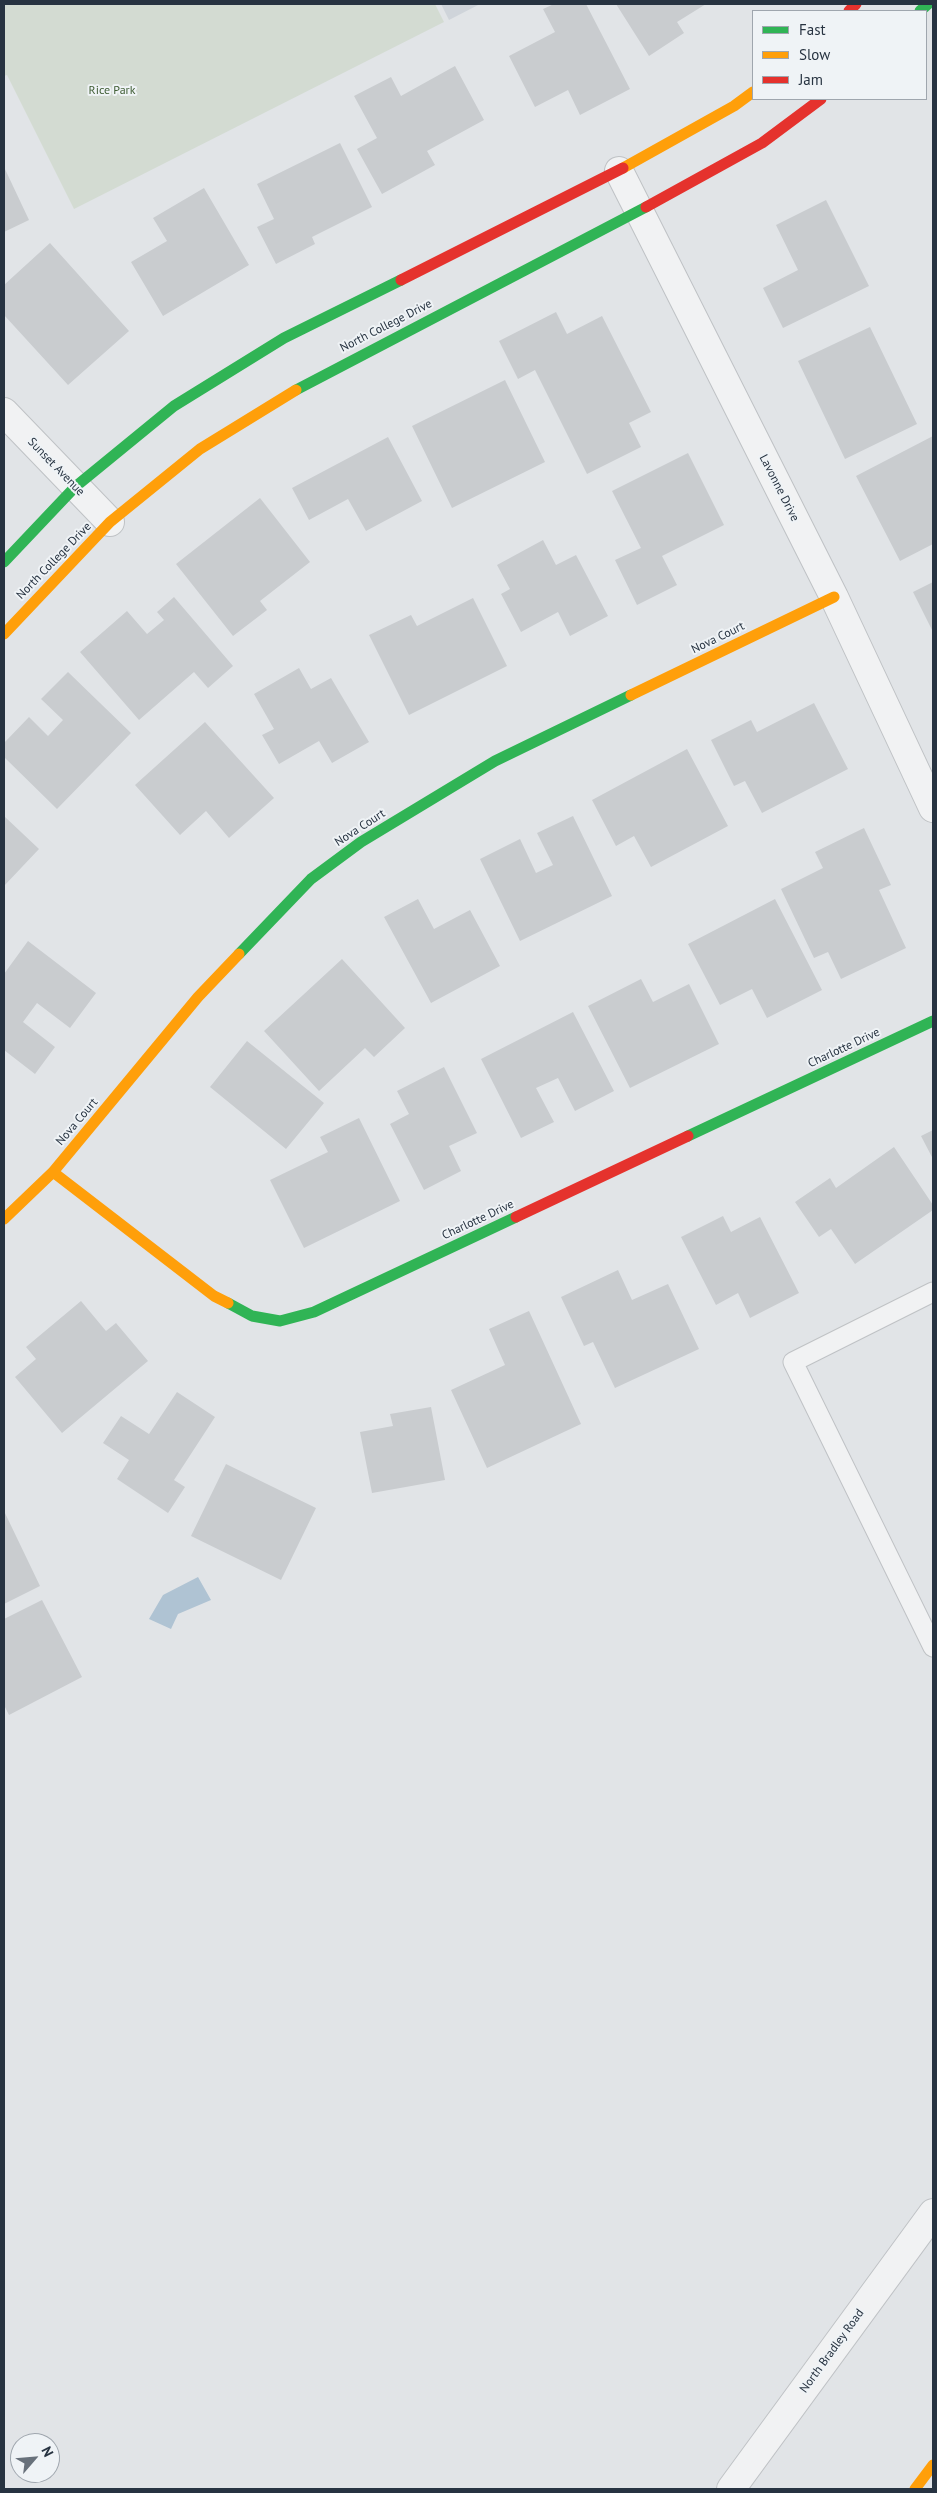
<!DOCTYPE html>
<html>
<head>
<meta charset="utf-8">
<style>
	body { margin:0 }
	#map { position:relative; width:937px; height:2493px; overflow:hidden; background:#e1e4e7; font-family:"PT Sans",sans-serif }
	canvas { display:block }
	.frame { position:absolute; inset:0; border:5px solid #273341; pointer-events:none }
	.legend { position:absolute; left:752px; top:10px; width:175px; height:90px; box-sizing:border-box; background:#eff3f6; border:1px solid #9fa6ae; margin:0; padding:6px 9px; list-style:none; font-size:15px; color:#273341 }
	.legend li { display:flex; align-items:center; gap:10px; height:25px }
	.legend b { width:25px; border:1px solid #9fa6ae }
	.north { position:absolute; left:10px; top:2433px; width:50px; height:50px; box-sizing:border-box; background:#eff3f6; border:1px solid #9fa6ae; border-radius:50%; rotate:63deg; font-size:14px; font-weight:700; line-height:20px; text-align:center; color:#273341 }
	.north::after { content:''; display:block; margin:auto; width:18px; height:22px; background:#68717b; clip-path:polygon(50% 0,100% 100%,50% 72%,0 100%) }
</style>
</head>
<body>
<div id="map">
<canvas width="937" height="2493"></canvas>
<div class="frame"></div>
<ul class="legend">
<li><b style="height:6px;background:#30b455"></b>Fast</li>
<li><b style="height:6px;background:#ff9f0a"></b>Slow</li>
<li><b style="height:6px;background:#e5322d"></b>Jam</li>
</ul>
<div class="north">N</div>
</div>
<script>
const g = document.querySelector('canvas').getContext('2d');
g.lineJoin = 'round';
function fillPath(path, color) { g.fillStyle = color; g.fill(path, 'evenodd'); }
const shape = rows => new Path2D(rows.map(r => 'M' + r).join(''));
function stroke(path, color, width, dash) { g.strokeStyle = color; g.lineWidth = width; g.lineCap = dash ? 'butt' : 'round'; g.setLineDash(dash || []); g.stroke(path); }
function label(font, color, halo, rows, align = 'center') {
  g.font = font + ' "PT Sans",sans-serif'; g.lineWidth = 4; g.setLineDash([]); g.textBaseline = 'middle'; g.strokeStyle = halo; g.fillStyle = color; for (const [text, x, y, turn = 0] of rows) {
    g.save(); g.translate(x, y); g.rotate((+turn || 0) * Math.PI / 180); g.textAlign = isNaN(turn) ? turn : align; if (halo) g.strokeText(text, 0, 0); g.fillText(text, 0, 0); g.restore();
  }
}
fillPath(shape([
	[441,4,480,4,449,20]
]), '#cfd4da');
fillPath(shape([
	[4,4,435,4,444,22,74,209,7,75,4,76]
]), '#d3dbd2');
fillPath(shape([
	[198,1577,211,1600,178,1614,171,1629,149,1619,163,1595]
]), '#afc3d3');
fillPath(shape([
	[554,4,586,4,630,89,580,115,568,90,535,107,509,56,555,32,543,9],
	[616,4,706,4,677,22,684,33,649,56],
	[455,66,484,120,427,151,435,165,382,194,357,149,377,138,354,96,391,77,401,96],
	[340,143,372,207,312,237,315,244,276,264,257,227,274,219,257,184],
	[4,167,29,220,4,232],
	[204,188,249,265,163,316,131,262,167,241,153,218],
	[826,200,869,286,783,328,763,288,798,270,776,225],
	[50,243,129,331,68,385,4,315,4,285],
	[556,312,567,334,602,316,651,412,629,423,641,447,587,474,535,370,518,379,499,341],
	[870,327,917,424,845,459,798,361],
	[505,380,545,462,452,508,412,426],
	[933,436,933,544,900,561,856,476],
	[388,437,422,501,366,531,348,499,309,520,292,488],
	[688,453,724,525,662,556,677,585,637,605,615,560,641,548,612,491],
	[260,498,310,562,260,601,267,610,233,636,176,564],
	[543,540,556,565,576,555,608,616,570,636,558,612,521,632,501,594,510,589,497,565],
	[933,582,933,632,913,592],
	[174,597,233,666,208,688,194,672,139,720,80,652,127,611,147,634,164,620,157,612],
	[473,598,507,666,409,715,369,635,411,615,417,626],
	[299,668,311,689,331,678,369,742,332,763,319,741,279,764,262,735,274,729,254,694],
	[68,672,131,733,57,809,4,757,4,743,29,717,48,736,63,720,41,699],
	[814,703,848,769,762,813,745,781,734,786,711,740,751,720,757,732],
	[205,722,274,798,229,838,206,811,180,835,135,785],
	[687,749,728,826,651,867,634,836,616,846,592,800],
	[4,816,39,849,4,886],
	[573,816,612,896,520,941,480,859,520,839,536,873,553,865,537,833],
	[864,828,891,885,879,890,906,948,841,979,828,952,814,958,781,889,823,868,815,852],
	[418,899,434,929,470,910,500,966,431,1003,384,917],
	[775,899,822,990,767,1018,752,989,720,1005,688,944],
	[28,941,96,993,70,1028,37,1003,23,1022,55,1047,35,1074,4,1050,4,974],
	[342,959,405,1028,374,1057,365,1048,319,1091,264,1031],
	[641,979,653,1002,689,984,719,1044,630,1088,588,1006],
	[573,1012,614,1091,575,1111,558,1078,536,1088,554,1122,521,1138,481,1059],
	[247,1041,324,1103,286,1149,210,1087],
	[444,1067,477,1133,449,1146,461,1171,424,1190,390,1124,409,1114,397,1091],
	[359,1118,400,1201,304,1248,270,1180,328,1152,320,1137],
	[933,1130,933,1159,921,1136],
	[894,1147,933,1205,933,1210,855,1264,831,1229,819,1237,795,1202,830,1178,836,1188],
	[723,1216,731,1232,760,1217,799,1293,750,1318,738,1293,716,1305,681,1237],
	[618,1270,632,1300,668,1284,699,1349,615,1388,593,1342,584,1346,561,1297],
	[81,1301,106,1331,116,1323,148,1361,62,1433,15,1377,36,1359,26,1347],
	[529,1311,581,1424,487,1468,451,1390,505,1365,489,1329],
	[177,1392,215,1417,174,1480,185,1487,168,1513,117,1479,129,1460,103,1443,121,1416,149,1434],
	[431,1407,445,1480,372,1493,360,1432,393,1426,390,1414],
	[226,1464,316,1508,281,1580,191,1536],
	[4,1511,40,1586,4,1604],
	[42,1600,82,1677,9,1715,4,1705,4,1619]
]), '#c9cccf');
const lane = shape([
	[933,1292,793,1362,933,1647]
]);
const street = shape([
	[619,171,834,597,933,808],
	[4,412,110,522],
	[731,2489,933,2213]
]);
stroke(lane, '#bfc2c5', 21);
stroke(street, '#bfc2c5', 30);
stroke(lane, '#f1f2f3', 19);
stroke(street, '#f1f2f3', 28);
stroke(shape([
	[920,11,928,4],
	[296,390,646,207],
	[4,562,75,487,174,406,284,338,401,280],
	[239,954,311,879,361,842,495,761,631,695],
	[688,1136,933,1021],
	[228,1303,252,1316,280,1321,314,1312,516,1217]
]), '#30b455', 11);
stroke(shape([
	[623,168,734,106,753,92],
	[4,634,110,522,200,449,296,390],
	[631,695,834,597],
	[53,1172,214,1296,228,1303],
	[4,1219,53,1172,198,997,239,954],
	[915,2489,933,2465]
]), '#ff9f0a', 11);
stroke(shape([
	[849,11,856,4],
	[646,207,762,143,821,99],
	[401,280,623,168],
	[516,1217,688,1136]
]), '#e5322d', 11);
label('12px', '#3f5d34', '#eff3f6', [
	["Rice Park",112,91]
]);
label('12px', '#273341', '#eff3f6', [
	["North College Drive",386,326,-27],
	["Sunset Avenue",56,467,46],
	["Lavonne Drive",779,488,63],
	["North College Drive",54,561,-46],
	["Nova Court",718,638,-26],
	["Nova Court",360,828,-33],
	["Charlotte Drive",844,1048,-25],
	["Nova Court",77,1122,-50],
	["Charlotte Drive",478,1220,-25],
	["North Bradley Road",832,2351,-54]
]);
</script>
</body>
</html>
